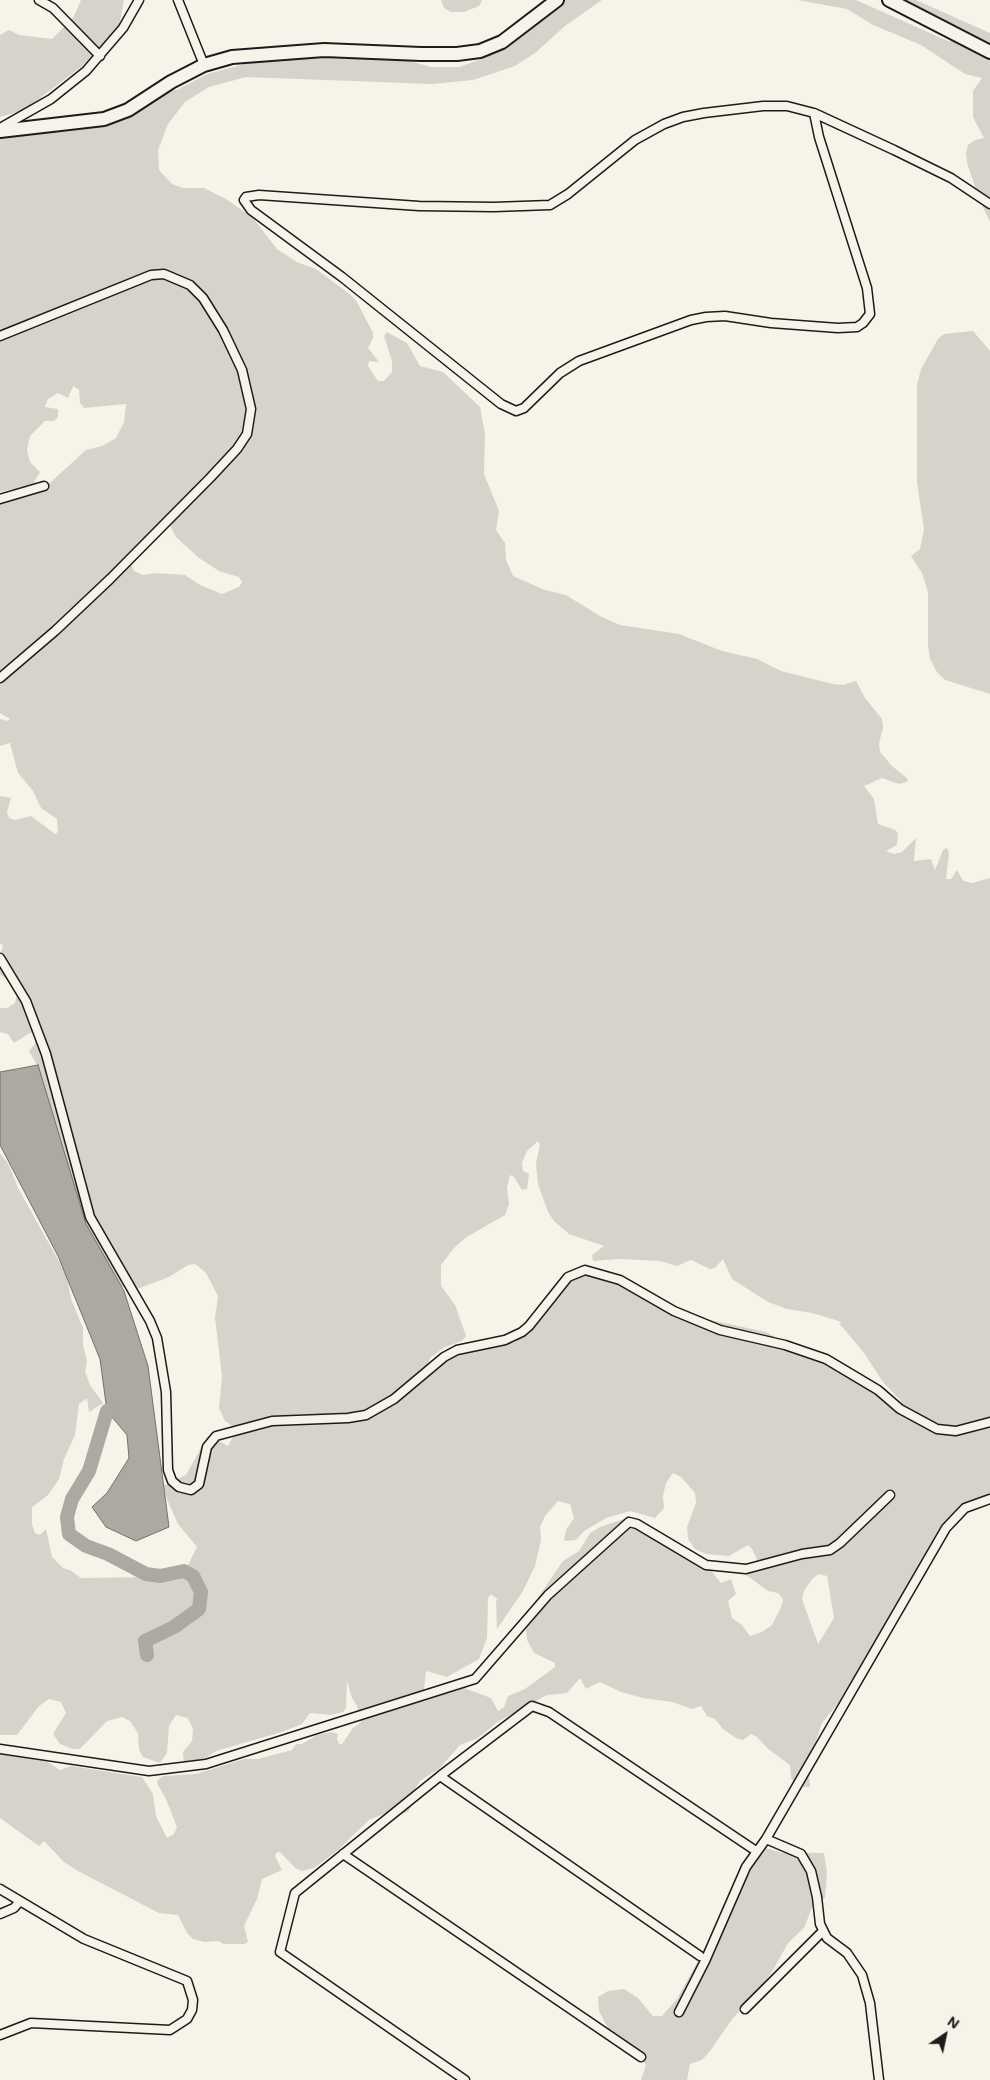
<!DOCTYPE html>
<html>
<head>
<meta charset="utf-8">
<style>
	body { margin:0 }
	#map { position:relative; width:990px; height:2080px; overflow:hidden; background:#f7f3e8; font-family:Mali,sans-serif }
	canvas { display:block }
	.north { position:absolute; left:920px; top:2010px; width:50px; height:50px; -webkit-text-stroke:4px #f7f3e8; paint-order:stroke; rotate:34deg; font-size:14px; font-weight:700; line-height:20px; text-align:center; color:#1c1c1c }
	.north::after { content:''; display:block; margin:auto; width:18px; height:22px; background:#1c1c1c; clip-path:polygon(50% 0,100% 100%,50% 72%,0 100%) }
</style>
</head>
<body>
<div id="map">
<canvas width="990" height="2080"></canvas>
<div class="north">N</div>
</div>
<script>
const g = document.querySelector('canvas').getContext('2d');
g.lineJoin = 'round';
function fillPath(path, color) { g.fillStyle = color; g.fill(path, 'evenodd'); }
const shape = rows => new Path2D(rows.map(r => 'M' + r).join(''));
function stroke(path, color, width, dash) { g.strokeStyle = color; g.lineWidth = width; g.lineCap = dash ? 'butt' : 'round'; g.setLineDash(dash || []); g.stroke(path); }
fillPath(shape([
	[81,0,124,0,119,26,113,36,81,67,24,110,0,117,0,35,9,30,19,35,52,39,73,18],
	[441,0,481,0,482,1,479,6,464,12,451,12,444,8],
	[561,0,602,0,565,26,535,53,515,66,473,80,432,84,246,77,209,87,185,102,168,124,158,150,159,170,172,184,183,188,204,188,226,199,253,218,277,249,297,262,316,269,351,295,357,302,373,333,373,338,368,348,379,362,369,361,368,366,378,381,384,381,392,372,392,361,384,336,387,332,407,343,420,366,443,372,480,407,485,434,484,474,499,511,496,530,505,543,506,560,513,576,545,590,566,595,600,616,620,625,679,634,722,651,757,659,781,671,833,684,843,685,856,681,865,698,882,719,883,728,879,743,880,752,892,766,908,779,907,782,899,784,882,778,864,786,874,799,878,824,895,830,898,833,897,845,886,851,894,854,902,852,916,838,914,861,931,859,935,870,943,850,947,848,949,853,946,879,951,879,957,870,963,881,972,883,990,878,990,1497,969,1510,947,1532,888,1618,872,1651,844,1696,822,1723,808,1765,810,1787,803,1787,794,1783,791,1778,790,1765,768,1749,757,1737,751,1734,743,1740,736,1738,723,1729,715,1719,707,1716,701,1706,692,1709,672,1702,643,1698,621,1692,600,1682,586,1689,580,1678,567,1693,547,1695,499,1721,478,1738,460,1745,440,1768,420,1781,409,1798,411,1807,408,1812,399,1815,386,1813,369,1820,337,1851,314,1868,302,1871,295,1868,280,1852,276,1853,275,1856,282,1870,262,1879,257,1899,244,1926,248,1942,244,1944,224,1944,218,1941,205,1942,193,1939,187,1933,178,1915,159,1913,76,1870,64,1862,44,1841,39,1846,0,1818,0,1748,21,1757,48,1762,60,1770,71,1766,142,1777,153,1794,156,1816,167,1838,174,1834,177,1827,166,1799,158,1785,157,1781,163,1776,196,1774,244,1759,258,1759,292,1750,296,1744,302,1744,317,1735,332,1732,338,1734,337,1739,339,1744,342,1744,353,1728,361,1722,357,1706,352,1698,347,1681,346,1708,343,1712,331,1715,310,1713,302,1724,282,1732,216,1751,199,1763,184,1764,183,1752,192,1741,193,1729,188,1718,176,1715,169,1726,167,1753,160,1763,143,1757,139,1750,138,1733,130,1721,122,1717,107,1721,80,1749,73,1749,60,1744,53,1734,66,1713,61,1702,49,1699,39,1706,17,1735,0,1735,0,1153,9,1165,18,1188,67,1276,71,1299,83,1328,83,1345,87,1361,85,1372,90,1385,103,1403,89,1412,87,1398,79,1404,75,1435,64,1459,59,1479,48,1495,32,1507,32,1524,35,1533,40,1535,46,1529,52,1557,63,1568,70,1570,81,1578,151,1577,176,1572,188,1565,197,1547,178,1524,166,1497,163,1486,186,1475,207,1437,214,1438,228,1446,236,1431,234,1427,225,1421,219,1408,222,1376,215,1318,218,1296,206,1273,195,1264,188,1265,169,1277,140,1288,121,1287,103,1279,28,1075,37,1065,29,1051,35,1044,36,1033,30,1033,14,1043,8,1034,0,1032,0,1008,7,1008,15,1003,18,991,11,981,0,975,0,957,3,945,0,944,0,796,11,798,7,812,9,818,15,820,31,816,55,834,58,832,57,819,41,808,33,791,18,773,10,743,0,746,0,719,8,721,10,719,0,713,0,502,23,490,14,489,0,492,0,131,81,123,154,92,177,90,207,74,256,61,296,57,407,60,431,67,459,67,482,59,502,46],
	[73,386,79,390,80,403,84,408,126,404,124,422,116,438,102,446,86,450,41,491,34,482,40,472,30,462,27,450,30,436,45,421,54,421,58,417,58,409,45,407,48,399,58,393,68,398],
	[171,509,171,527,176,537,199,558,219,571,239,577,242,582,239,587,222,594,200,585,185,575,156,573,143,575,134,571,130,561,168,516],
	[538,1141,540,1145,536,1163,538,1184,548,1212,554,1221,569,1234,604,1246,592,1255,593,1261,619,1259,660,1261,677,1266,691,1260,710,1269,715,1268,723,1259,732,1279,768,1302,787,1309,812,1313,842,1322,839,1323,864,1353,883,1382,901,1401,903,1406,901,1410,819,1356,790,1345,766,1332,687,1315,598,1273,582,1275,566,1285,515,1342,464,1352,432,1364,428,1364,430,1358,445,1347,462,1341,466,1336,455,1305,441,1286,441,1265,454,1248,465,1238,505,1215,509,1204,507,1188,510,1175,514,1177,522,1190,527,1189,529,1174,523,1171,522,1163,527,1151],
	[673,1473,681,1477,695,1493,696,1503,687,1527,688,1539,695,1549,706,1554,729,1556,748,1545,752,1549,758,1562,744,1572,745,1574,768,1591,778,1593,783,1599,782,1605,772,1625,762,1632,750,1636,742,1625,732,1618,728,1601,736,1594,731,1579,721,1583,708,1567,705,1565,702,1568,636,1521,624,1519,600,1527,590,1533,579,1551,563,1561,532,1606,526,1628,527,1640,534,1653,555,1663,555,1667,525,1689,508,1696,504,1707,498,1711,491,1698,464,1688,430,1691,424,1689,426,1671,447,1677,479,1659,487,1638,488,1598,491,1594,498,1600,496,1600,497,1629,523,1591,535,1566,541,1540,540,1527,545,1516,558,1501,570,1504,574,1518,566,1530,564,1541,576,1540,584,1531,606,1518,630,1511,655,1518,664,1508,663,1496,666,1483],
	[819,1574,827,1576,834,1618,818,1644,802,1599,804,1591,812,1579],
	[797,0,856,0,948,41,961,42,883,0,916,0,990,33,990,222,980,201,967,163,966,153,968,145,975,140,984,138,973,117,973,91,982,78,965,74,921,45,873,25,847,9],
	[973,331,990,351,990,694,945,680,937,672,930,659,928,646,928,592,922,573,911,556,920,549,924,529,917,483,917,385,921,369,938,339,944,334],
	[766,1848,782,1853,824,1853,827,1872,825,1898,813,1905,804,1928,788,1943,772,1972,749,2002,733,2018,710,2051,702,2060,690,2064,687,2080,641,2080,646,2065,640,2057,609,2030,599,2011,598,1997,608,1991,624,1989,638,1998,653,2016,662,2016,677,1999,713,1933,737,1877,748,1861]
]), '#d7d3cb');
const water = shape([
	[38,1065,86,1224,124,1291,148,1366,169,1527,136,1541,106,1527,92,1507,107,1493,129,1458,127,1435,107,1411,100,1359,58,1256,0,1145,0,1072,38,1065]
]);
fillPath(water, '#aca9a2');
stroke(water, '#72716c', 1);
stroke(shape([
	[107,1411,89,1471,72,1499,67,1517,69,1534,86,1546,108,1554,146,1574,160,1576,184,1571,193,1576,201,1592,199,1609,174,1627,145,1641,147,1655]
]), '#aca9a2', 14);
const minor = shape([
	[39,0,53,8,100,56],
	[178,0,204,65],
	[814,113,819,137,867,288,870,314,863,323,857,327,838,328,771,323,725,316,706,317,691,320,579,361,560,373,524,408,516,411,501,404,342,277,251,210,244,200,246,197,259,195,419,206,494,207,550,205,568,194,635,140,664,124,683,117,704,113,763,106,787,106,814,113,894,150,951,178,990,204],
	[0,128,51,99,86,71,123,28,139,0],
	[0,336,151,275,164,274,190,285,203,298,223,330,242,370,251,409,247,434,237,449,210,478,110,579,55,631,0,678],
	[0,499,44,486],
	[0,958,26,1001,46,1054,90,1217,150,1321,157,1338,166,1392,168,1470,172,1481,179,1487,191,1490,199,1484,207,1447,216,1436,272,1421,348,1418,366,1415,394,1399,444,1357,457,1350,505,1340,522,1332,529,1326,568,1277,585,1270,620,1280,674,1311,720,1330,785,1345,826,1359,878,1390,900,1409,937,1429,956,1431,990,1422],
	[0,1749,149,1771,206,1764,475,1679,548,1595,629,1522,637,1524,706,1565,746,1569,802,1554,830,1550,840,1543,890,1495],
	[440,1776,700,1956],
	[766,1839,946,1528,965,1508,990,1499],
	[343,1854,641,2057],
	[0,1889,84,1939,187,1981,193,2000,192,2010,187,2019,170,2030,31,2023,0,2035],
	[0,1914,14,1908,20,1901],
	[745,2009,823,1931],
	[679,2012,705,1961,746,1867,766,1839,801,1854,811,1871,817,1897,820,1924,827,1938,847,1953,862,1975,870,2003,879,2080],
	[465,2080,280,1952,295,1893,440,1776,532,1706,549,1712,756,1851]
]);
const primary = shape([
	[889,0,990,52],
	[0,131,104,119,128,110,171,82,204,65,232,57,324,50,421,54,457,54,480,51,502,42,557,0]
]);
stroke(minor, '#1c1c1c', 11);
stroke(primary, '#1c1c1c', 16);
stroke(minor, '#f7f3e8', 8);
stroke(primary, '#f7f3e8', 12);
</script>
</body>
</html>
